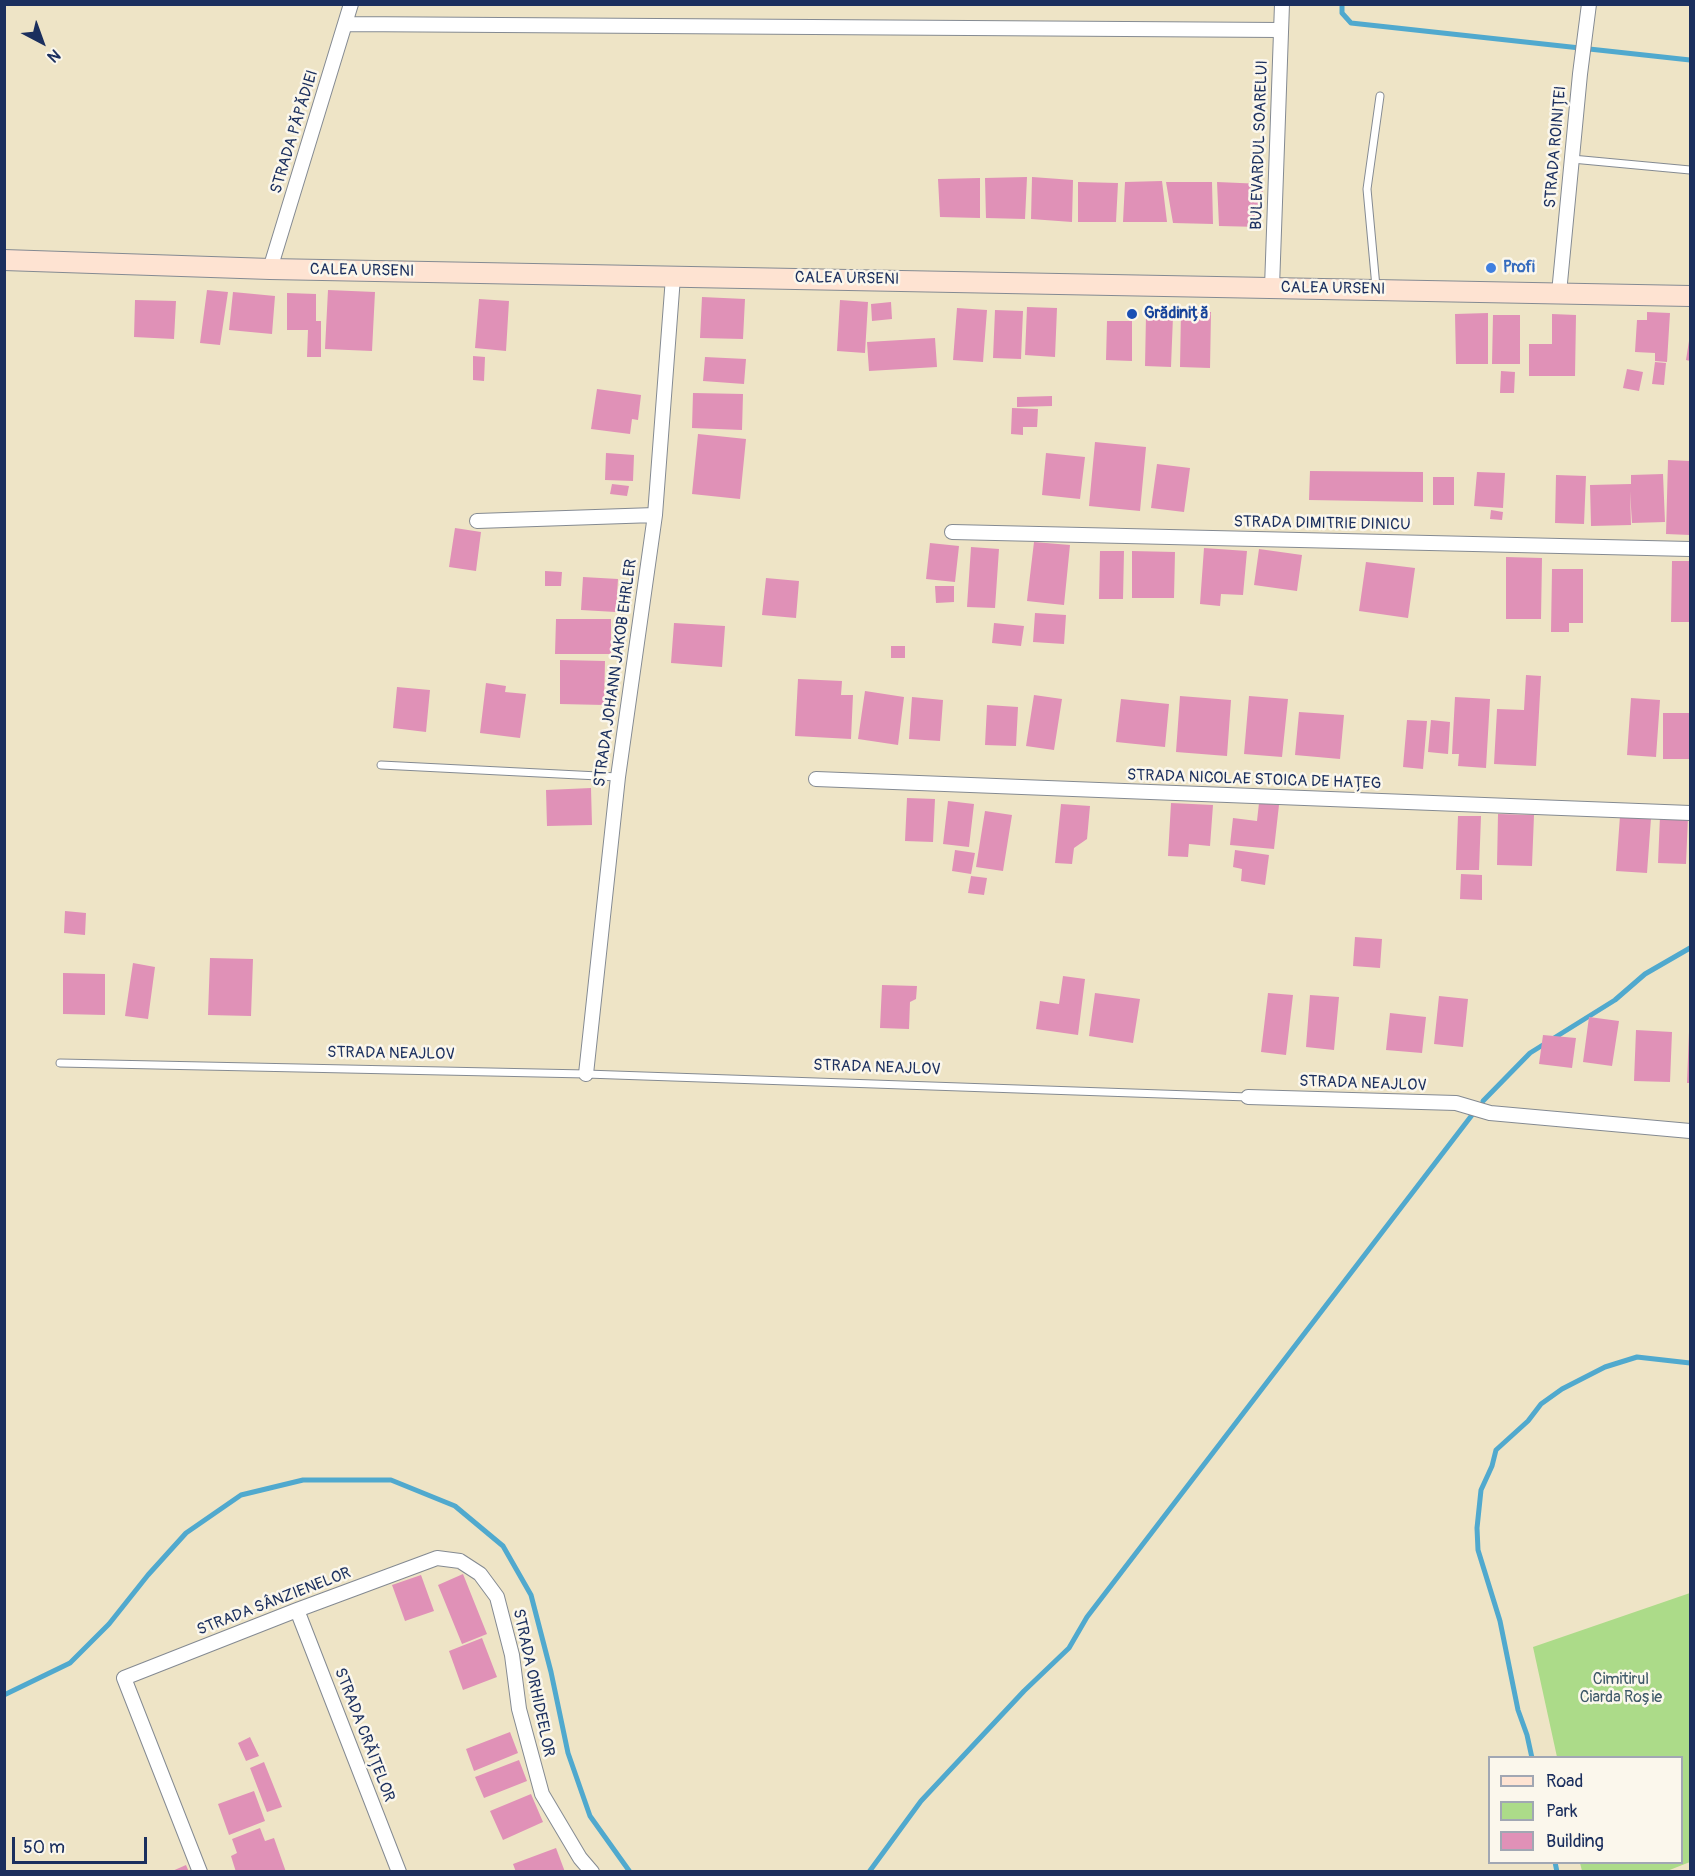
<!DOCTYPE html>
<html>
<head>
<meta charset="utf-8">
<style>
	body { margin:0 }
	#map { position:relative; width:1695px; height:1876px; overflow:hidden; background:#eee4c6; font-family:Pangolin,sans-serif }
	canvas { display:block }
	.frame { position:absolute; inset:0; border:6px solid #1b2f5e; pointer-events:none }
	.legend { position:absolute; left:1488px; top:1756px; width:195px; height:108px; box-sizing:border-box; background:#fbf7ec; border:2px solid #a1a7b3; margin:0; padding:8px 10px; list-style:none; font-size:18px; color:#1b2f5e }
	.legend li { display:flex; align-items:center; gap:12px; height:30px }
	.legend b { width:30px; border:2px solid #a1a7b3 }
	.north { position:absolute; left:12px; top:12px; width:60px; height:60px; -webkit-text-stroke:4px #fbf7ec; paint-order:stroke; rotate:139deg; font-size:16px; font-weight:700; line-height:24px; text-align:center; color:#1b2f5e }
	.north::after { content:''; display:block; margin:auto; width:21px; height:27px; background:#1b2f5e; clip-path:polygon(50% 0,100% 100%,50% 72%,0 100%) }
	.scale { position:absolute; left:12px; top:1837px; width:135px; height:27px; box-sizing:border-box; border:3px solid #1b2f5e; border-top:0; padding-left:8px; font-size:18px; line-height:21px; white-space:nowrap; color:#1b2f5e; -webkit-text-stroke:4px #fbf7ec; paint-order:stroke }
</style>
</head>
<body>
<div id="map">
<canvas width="1695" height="1876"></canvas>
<div class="frame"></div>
<ul class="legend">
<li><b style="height:8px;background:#fee3d2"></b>Road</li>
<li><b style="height:16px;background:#acdb89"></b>Park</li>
<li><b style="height:16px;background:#e091b7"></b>Building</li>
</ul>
<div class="north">N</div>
<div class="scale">50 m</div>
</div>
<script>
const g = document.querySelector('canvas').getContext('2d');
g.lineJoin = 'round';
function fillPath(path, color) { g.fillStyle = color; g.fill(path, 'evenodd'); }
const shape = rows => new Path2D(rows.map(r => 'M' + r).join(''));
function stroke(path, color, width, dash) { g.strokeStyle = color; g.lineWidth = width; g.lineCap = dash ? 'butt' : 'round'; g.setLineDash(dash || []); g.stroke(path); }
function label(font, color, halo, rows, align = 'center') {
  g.font = font + ' Pangolin,sans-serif'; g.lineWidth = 5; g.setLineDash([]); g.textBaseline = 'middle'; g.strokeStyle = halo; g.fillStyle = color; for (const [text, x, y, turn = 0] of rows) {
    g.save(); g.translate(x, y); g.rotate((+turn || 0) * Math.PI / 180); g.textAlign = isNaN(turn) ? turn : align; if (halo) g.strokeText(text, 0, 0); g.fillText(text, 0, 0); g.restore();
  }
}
fillPath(shape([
	[1690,1593,1690,1862,1667,1871,1582,1871,1580,1863,1682,1862,1682,1758,1557,1757,1533,1647]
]), '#acdb89');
stroke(shape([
	[1342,4,1342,13,1351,23,1690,60],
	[1483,1101,1530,1053,1615,1000,1645,974,1690,948],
	[4,1695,70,1663,109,1624,148,1575,186,1533,241,1495,303,1480,391,1480,455,1506,503,1546,531,1595,551,1672,568,1753,590,1816,630,1872],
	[1532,1758,1527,1735,1518,1710,1500,1621,1478,1550,1477,1528,1481,1490,1492,1466,1496,1450,1528,1421,1541,1404,1562,1389,1605,1367,1637,1357,1690,1363],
	[1555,1862,1557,1872],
	[869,1872,921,1801,1024,1691,1069,1648,1087,1617,1472,1115]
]), '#50a9ce', 5);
fillPath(shape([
	[1027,177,1025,219,986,218,985,178],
	[1032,177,1073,180,1072,222,1031,219],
	[980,178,980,218,940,217,938,179],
	[1162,181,1167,222,1123,222,1125,182],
	[1078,182,1118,183,1116,222,1078,222],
	[1166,182,1212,182,1213,224,1173,223],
	[1217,182,1263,184,1261,227,1219,226],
	[207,290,228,292,220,345,200,343],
	[328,290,375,292,372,351,325,349],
	[233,292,275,296,272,334,229,330],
	[287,293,316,294,316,321,321,321,321,357,307,357,308,330,287,330],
	[702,297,745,299,743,339,700,338],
	[479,299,509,301,506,351,475,348],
	[135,300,176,301,174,339,134,337],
	[840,300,868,302,865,353,837,351],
	[891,302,892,319,872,321,871,304],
	[1027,307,1057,308,1055,357,1025,355],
	[957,308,987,310,983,362,953,360],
	[995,310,1023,311,1021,359,993,358],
	[1181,311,1211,312,1210,368,1180,367],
	[1647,312,1670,313,1667,362,1655,361,1655,353,1635,352,1637,320,1647,320],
	[1488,313,1488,364,1456,364,1455,314],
	[1552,314,1576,315,1575,376,1529,376,1529,344,1552,344],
	[1146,315,1173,316,1171,367,1145,366],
	[1493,315,1520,315,1520,364,1492,364],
	[1107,321,1132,321,1132,361,1106,360],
	[935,338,937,367,869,371,867,342],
	[1689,341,1690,341,1690,361,1686,360],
	[473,356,485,357,484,381,473,380],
	[705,357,746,359,744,384,703,381],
	[1655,362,1666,363,1664,385,1652,384],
	[1627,369,1643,372,1639,391,1623,388],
	[1501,371,1515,372,1514,393,1500,393],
	[597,389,641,395,638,420,632,419,630,434,591,429],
	[693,393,743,394,742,430,692,428],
	[1052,396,1052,406,1017,407,1017,397],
	[1012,408,1038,409,1037,427,1023,427,1023,435,1011,434],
	[698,434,746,439,740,499,692,494],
	[1095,442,1146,447,1140,511,1089,506],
	[606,453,634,455,633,481,605,480],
	[1046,453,1085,457,1080,499,1042,495],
	[1668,460,1690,461,1690,535,1666,534],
	[1157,464,1190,468,1184,512,1151,508],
	[1310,471,1423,472,1423,502,1309,500],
	[1477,472,1505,473,1503,508,1474,506],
	[1663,474,1665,522,1632,523,1630,491,1631,525,1591,526,1590,485,1631,484,1631,475],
	[1556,475,1586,476,1584,524,1555,523],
	[1433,477,1454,477,1454,505,1433,505],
	[612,484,629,486,627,496,610,494],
	[1491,510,1503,512,1502,520,1490,519],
	[455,528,481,532,476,571,449,567],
	[1034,542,1070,545,1064,605,1027,601],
	[930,543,959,546,955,582,926,579],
	[971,547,999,549,995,608,967,607],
	[1204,548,1247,551,1243,595,1221,594,1220,606,1200,604],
	[1259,549,1302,555,1297,591,1254,585],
	[1100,551,1124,551,1123,599,1099,599],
	[1132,551,1175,552,1174,598,1132,598],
	[1506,557,1542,558,1541,619,1506,619],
	[1672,561,1690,561,1690,622,1671,622],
	[1366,562,1415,568,1408,618,1359,611],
	[1552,569,1583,569,1583,623,1569,623,1569,632,1551,632],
	[545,571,562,572,561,586,545,586],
	[583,577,618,579,616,612,581,610],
	[766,578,799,581,796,618,762,615],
	[935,586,954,586,954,602,936,603],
	[1035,613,1066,615,1064,644,1033,642],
	[556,619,611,619,611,654,555,654],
	[674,623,725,626,722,667,671,663],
	[994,623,1024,626,1021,646,992,643],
	[891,646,905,646,905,658,891,658],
	[560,660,605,661,604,705,560,704],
	[1526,675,1541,676,1536,766,1494,764,1497,709,1524,710],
	[798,679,842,681,841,695,853,695,851,739,795,736],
	[486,683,506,686,505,692,526,694,520,738,480,733],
	[397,687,430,690,426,732,393,728],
	[865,691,904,697,898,745,858,739],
	[1034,695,1062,699,1054,750,1026,746],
	[1180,696,1231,700,1227,756,1176,752],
	[1249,696,1288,699,1282,757,1244,754],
	[912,697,943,700,940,741,909,739],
	[1455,697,1490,699,1486,768,1458,766,1459,754,1452,754],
	[1631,698,1660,700,1656,757,1627,755],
	[1121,699,1169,704,1165,747,1116,742],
	[987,705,1018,707,1016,746,985,745],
	[1299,712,1344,715,1340,759,1295,755],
	[1663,713,1690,713,1690,759,1663,759],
	[1407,720,1427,721,1423,769,1403,767],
	[1431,720,1450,722,1448,754,1428,752],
	[591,788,592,825,547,826,546,790],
	[907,798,935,799,933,842,905,841],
	[948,801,974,804,969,847,943,844],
	[1171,803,1213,805,1210,846,1189,844,1188,857,1168,856],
	[1259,803,1279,805,1274,849,1230,845,1233,818,1257,821],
	[1061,804,1090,806,1087,839,1074,848,1072,864,1055,863],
	[985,811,1012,815,1003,871,976,867],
	[1498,814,1534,815,1532,866,1497,865],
	[1458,816,1481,816,1479,870,1456,870],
	[1620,816,1651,818,1647,873,1616,871],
	[1660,816,1688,817,1686,864,1658,863],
	[955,850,975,853,971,874,952,871],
	[1235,850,1269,855,1265,885,1241,881,1242,869,1233,867],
	[1461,874,1482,875,1482,900,1460,899],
	[971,876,987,878,984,895,968,893],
	[65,911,86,913,85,935,64,933],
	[1355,937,1382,939,1380,968,1353,966],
	[210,958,253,959,251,1016,208,1015],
	[133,963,155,967,148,1019,125,1016],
	[63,973,105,974,105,1015,63,1014],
	[1063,976,1085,979,1078,1035,1036,1029,1040,1001,1059,1004],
	[882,985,917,986,916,999,910,1002,909,1029,880,1028],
	[1095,993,1140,999,1133,1043,1089,1036],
	[1268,993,1293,995,1286,1055,1261,1052],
	[1310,995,1339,997,1334,1050,1306,1047],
	[1439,996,1468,999,1463,1047,1434,1044],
	[1390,1013,1426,1017,1422,1053,1386,1050],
	[1589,1017,1619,1021,1612,1066,1583,1062],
	[1636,1030,1672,1032,1670,1082,1634,1081],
	[1689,1032,1690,1032,1690,1083,1687,1083],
	[1543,1035,1576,1038,1572,1068,1539,1064],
	[463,1574,487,1634,462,1644,438,1585],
	[421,1575,434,1611,405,1621,392,1585],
	[482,1638,497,1677,463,1690,449,1651],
	[510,1732,518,1753,474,1771,466,1749],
	[250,1737,259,1756,246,1761,238,1743],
	[519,1760,527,1781,484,1798,475,1777],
	[264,1762,282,1807,267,1812,250,1768],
	[254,1791,265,1821,229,1835,218,1804],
	[531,1794,543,1822,503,1840,490,1811],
	[260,1828,265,1841,274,1838,286,1872,236,1872,231,1856,237,1853,232,1839],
	[556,1848,565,1872,516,1872,513,1864],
	[186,1865,189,1872,170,1872]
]), '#e091b7');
const lane = shape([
	[1572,159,1690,170],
	[1376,287,1367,189,1380,96],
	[381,765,618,777],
	[60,1063,586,1074,1248,1097]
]);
const street = shape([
	[345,24,1280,30],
	[270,269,351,4],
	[1272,287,1282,4],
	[1559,293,1580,74,1589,4],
	[477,521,655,515],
	[952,532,1690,549],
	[816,779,1690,813],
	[586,1074,618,777,655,515,673,277],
	[1248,1097,1456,1103,1490,1113,1690,1131],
	[297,1610,399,1872],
	[200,1872,124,1678,297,1610,437,1558,460,1561,480,1574,497,1597,512,1655,519,1709,542,1794,580,1858,592,1872]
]);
const secondary = shape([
	[4,260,270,269,1690,296]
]);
stroke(lane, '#848a92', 9);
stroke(street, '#848a92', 16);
stroke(secondary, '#848a92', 22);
stroke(lane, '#fff', 7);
stroke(street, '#fff', 14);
stroke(secondary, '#fee3d2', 20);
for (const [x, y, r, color] of [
	[1491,268,6,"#3f7fe0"],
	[1132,314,6,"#1a4fb4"]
]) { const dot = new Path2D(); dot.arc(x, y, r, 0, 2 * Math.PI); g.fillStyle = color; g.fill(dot); stroke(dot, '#fbf7ec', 2); }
label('16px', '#1b2f5e', '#fbf7ec', [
	["STRADA PĂPĂDIEI",295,132,-73],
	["BULEVARDUL SOARELUI",1260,145,-88],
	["STRADA ROINIȚEI",1556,147,-85],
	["CALEA URSENI",362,271,1],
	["CALEA URSENI",847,279,1],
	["CALEA URSENI",1333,289,1],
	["STRADA DIMITRIE DINICU",1322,524,1],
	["STRADA JOHANN JAKOB EHRLER",616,673,-82],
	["STRADA NICOLAE STOICA DE HAȚEG",1254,780,2],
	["STRADA NEAJLOV",391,1054,1],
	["STRADA NEAJLOV",877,1068,2],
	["STRADA NEAJLOV",1363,1084,2],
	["STRADA SÂNZIENELOR",274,1602,-21],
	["STRADA ORHIDEELOR",533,1683,78],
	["STRADA CRĂIȚELOR",364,1735,69]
]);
label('bold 16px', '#366cbe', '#fbf7ec', [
	["Profi",1503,268]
], 'left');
label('bold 16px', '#164399', '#fbf7ec', [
	["Grădiniță",1144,314]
], 'left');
label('16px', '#3f5a69', '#fbf7ec', [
	["Cimitirul",1621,1680],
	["Ciarda Roșie",1621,1698]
]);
</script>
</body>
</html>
